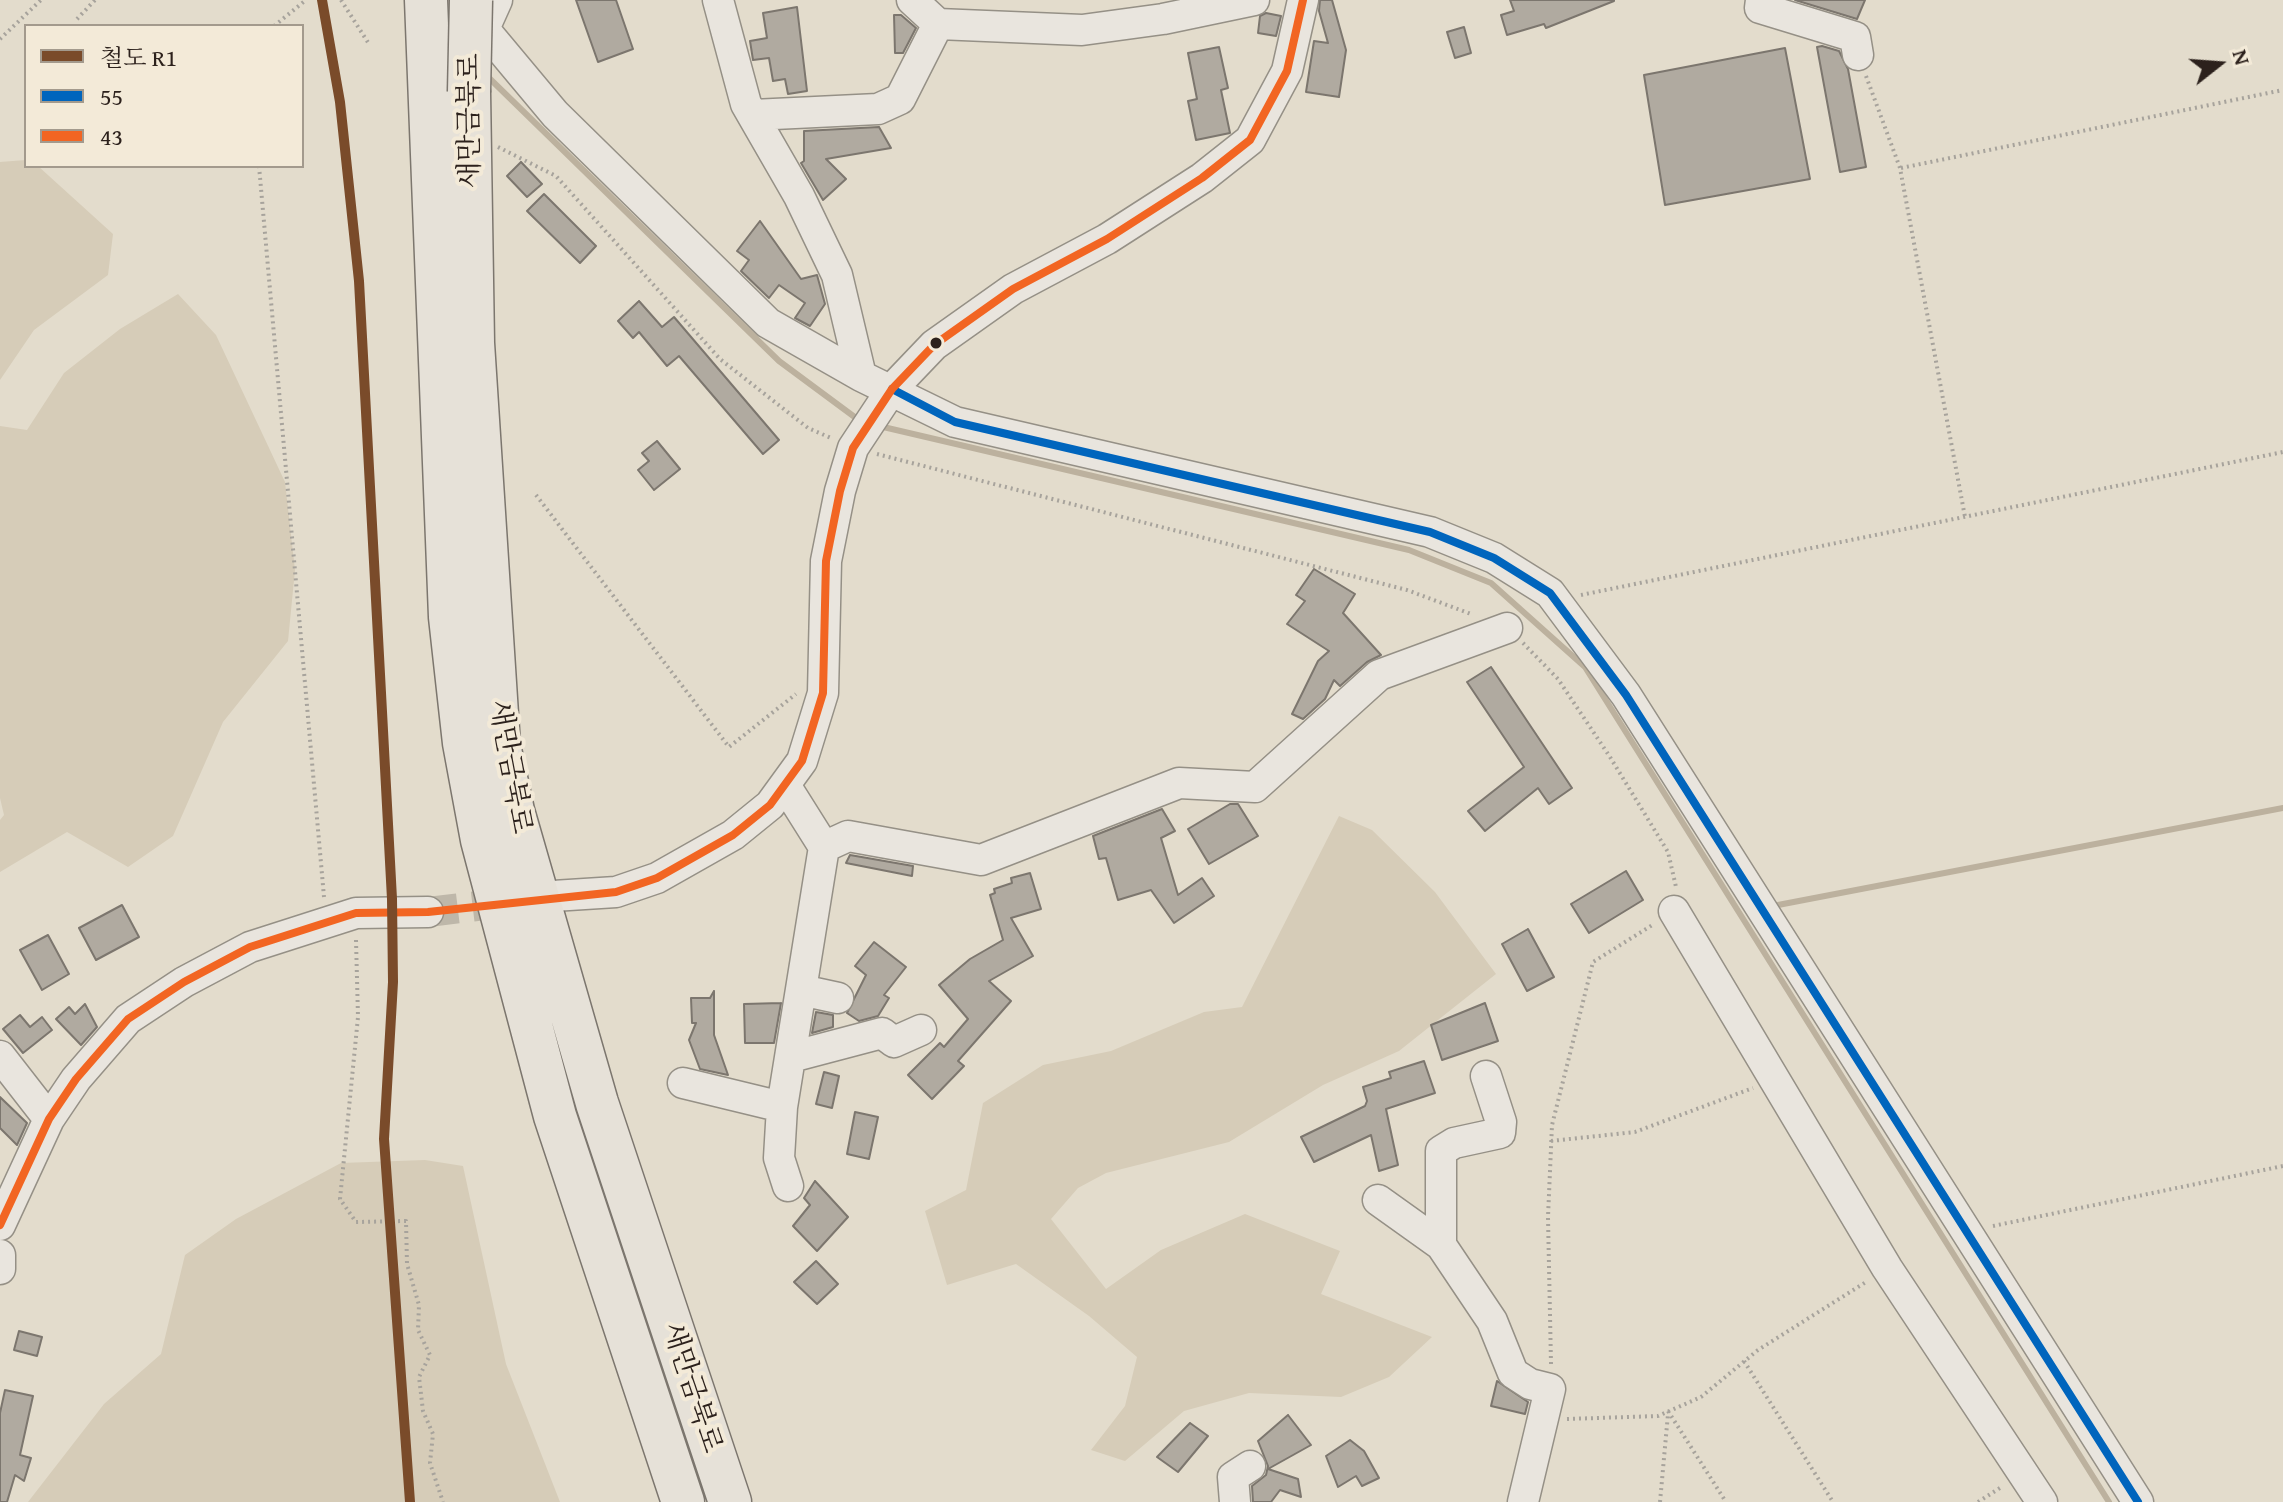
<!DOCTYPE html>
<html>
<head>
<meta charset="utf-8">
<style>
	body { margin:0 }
	#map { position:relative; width:2283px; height:1502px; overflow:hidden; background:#e3dccc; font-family:"Gentium Book Plus","Noto Serif KR",serif }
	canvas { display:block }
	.legend { position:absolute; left:24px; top:24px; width:280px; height:144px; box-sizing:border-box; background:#f3ead8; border:2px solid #a39a8d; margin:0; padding:10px 14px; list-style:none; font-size:24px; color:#2c211c }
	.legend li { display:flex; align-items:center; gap:16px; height:40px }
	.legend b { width:40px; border:2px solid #a39a8d }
	.north { position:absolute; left:2179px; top:24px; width:80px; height:80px; -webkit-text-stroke:6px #f3ead8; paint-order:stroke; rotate:73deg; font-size:22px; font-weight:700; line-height:32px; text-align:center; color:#2c211c }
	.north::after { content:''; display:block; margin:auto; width:28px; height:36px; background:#2c211c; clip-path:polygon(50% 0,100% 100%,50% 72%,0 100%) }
</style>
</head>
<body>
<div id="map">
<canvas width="2283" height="1502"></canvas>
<ul class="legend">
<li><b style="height:10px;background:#7a4b2a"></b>철도 R1</li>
<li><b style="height:10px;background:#0065bd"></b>55</li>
<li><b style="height:10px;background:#f26522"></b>43</li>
</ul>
<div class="north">N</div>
</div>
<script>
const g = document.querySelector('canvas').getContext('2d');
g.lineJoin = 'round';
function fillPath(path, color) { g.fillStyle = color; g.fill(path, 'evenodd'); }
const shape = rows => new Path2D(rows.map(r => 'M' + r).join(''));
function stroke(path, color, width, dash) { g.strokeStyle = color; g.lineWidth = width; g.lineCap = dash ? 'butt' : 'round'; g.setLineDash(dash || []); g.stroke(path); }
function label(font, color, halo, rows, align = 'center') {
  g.font = font + ' "Gentium Book Plus","Noto Serif KR",serif'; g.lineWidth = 8; g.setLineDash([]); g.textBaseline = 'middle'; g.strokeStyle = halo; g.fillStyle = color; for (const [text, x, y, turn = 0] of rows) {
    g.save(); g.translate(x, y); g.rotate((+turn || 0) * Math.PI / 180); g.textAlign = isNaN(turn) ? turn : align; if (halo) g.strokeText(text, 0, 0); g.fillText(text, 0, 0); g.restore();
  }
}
fillPath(shape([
	[26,160,26,166,38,166,113,234,108,275,34,330,0,380,0,162],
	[178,294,216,335,285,482,295,570,288,641,223,722,173,836,128,867,67,832,0,872,0,820,4,815,0,798,0,426,27,430,64,373,120,329],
	[1339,816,1372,830,1435,892,1496,974,1399,1051,1323,1085,1229,1142,1106,1173,1078,1188,1051,1219,1106,1289,1161,1250,1245,1214,1340,1251,1321,1294,1432,1337,1389,1377,1341,1397,1249,1393,1184,1411,1125,1461,1091,1450,1125,1406,1137,1357,1089,1316,1016,1264,947,1285,925,1211,966,1190,983,1103,1043,1065,1111,1051,1204,1012,1242,1007],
	[425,1160,463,1166,506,1364,560,1502,28,1502,104,1404,161,1354,185,1255,236,1219,341,1163]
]), '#d6ccb8');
stroke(shape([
	[485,74,779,361,860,421],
	[879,426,1409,550,1491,583,1585,667,2109,1502],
	[1778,905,2283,808]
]), '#bcb19e', 6);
const building = shape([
	[576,0,616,0,633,49,598,62,576,0],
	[1320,0,1332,0,1346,50,1339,97,1306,92,1314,41,1328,43,1319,11,1320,0],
	[1510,0,1614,0,1614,1,1546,28,1544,24,1507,35,1501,15,1514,11,1510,0],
	[1795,0,1865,0,1857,19,1795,0],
	[797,7,807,91,788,94,785,79,773,81,769,58,753,60,750,41,767,38,763,13,797,7],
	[1266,13,1281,16,1276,36,1258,33,1260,16,1266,13],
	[894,15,901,15,916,28,903,53,895,53,894,15],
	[1464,27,1471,53,1455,58,1447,32,1464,27],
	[1822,46,1839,51,1848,69,1866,167,1840,172,1817,47,1822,46],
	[1219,47,1228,88,1221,90,1230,133,1196,140,1188,101,1197,99,1188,53,1219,47],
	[1785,48,1810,179,1665,205,1644,75,1785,48],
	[879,127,891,148,826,159,846,179,823,200,801,163,804,161,804,131,879,127],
	[521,162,542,184,527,197,507,176,521,162],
	[544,194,596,246,580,263,527,211,544,194],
	[760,221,801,279,817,275,825,304,810,326,795,318,805,303,779,285,769,298,741,271,749,260,737,251,760,221],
	[639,301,662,327,674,317,779,440,763,454,679,356,667,366,639,332,633,338,618,321,639,301],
	[657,441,680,469,654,490,638,470,649,461,642,453,657,441],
	[1314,569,1355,594,1343,613,1381,655,1367,662,1340,686,1334,680,1325,699,1303,719,1292,714,1318,661,1329,651,1287,624,1305,601,1296,595,1314,569],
	[1491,667,1572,788,1549,804,1538,788,1485,831,1468,811,1524,767,1467,682,1491,667],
	[1230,804,1238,804,1258,836,1209,864,1188,829,1230,804],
	[1162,809,1175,831,1161,838,1178,895,1202,878,1214,896,1174,923,1151,890,1118,900,1106,858,1099,859,1093,836,1162,809],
	[850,855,913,866,912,876,846,863,850,855],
	[1626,871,1643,900,1589,933,1571,904,1626,871],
	[1030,873,1041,909,1011,918,1033,956,989,981,1011,1001,958,1061,964,1066,932,1099,908,1075,940,1043,944,1047,968,1019,939,985,970,959,1003,940,990,895,995,893,994,889,1012,883,1011,878,1030,873],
	[122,905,139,937,96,960,79,928,122,905],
	[1528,929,1554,977,1527,991,1502,944,1528,929],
	[48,935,69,974,42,990,20,950,48,935],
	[874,942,906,967,884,995,889,998,878,1016,859,1021,847,1013,866,975,855,966,874,942],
	[714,991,714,1035,728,1075,700,1069,689,1040,696,1023,692,1023,691,998,710,998,714,991],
	[781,1003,774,1043,745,1043,744,1004,781,1003],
	[1485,1003,1498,1041,1442,1060,1431,1025,1485,1003],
	[85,1004,97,1027,81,1045,56,1019,69,1007,75,1014,85,1004],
	[816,1012,833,1015,833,1027,812,1033,816,1012],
	[20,1015,30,1027,42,1017,52,1030,23,1053,3,1029,20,1015],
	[1424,1061,1435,1093,1386,1109,1398,1165,1379,1171,1371,1135,1314,1162,1301,1137,1365,1106,1367,1101,1363,1087,1391,1078,1389,1072,1424,1061],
	[824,1072,839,1076,832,1108,816,1104,824,1072],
	[0,1097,27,1123,17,1145,0,1128,0,1097],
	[855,1112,878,1117,869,1159,847,1154,855,1112],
	[815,1181,848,1217,817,1251,793,1226,810,1205,804,1198,815,1181],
	[816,1261,838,1284,817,1304,794,1282,816,1261],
	[19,1331,42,1337,37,1356,14,1350,19,1331],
	[1497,1381,1528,1402,1525,1414,1491,1406,1497,1381],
	[5,1390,33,1396,20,1455,31,1458,24,1481,15,1475,7,1502,0,1502,0,1413,5,1390],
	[1288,1415,1311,1445,1268,1469,1298,1479,1301,1497,1280,1490,1271,1502,1253,1502,1252,1486,1266,1475,1268,1466,1258,1441,1288,1415],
	[1190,1423,1208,1436,1178,1472,1157,1457,1190,1423],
	[1350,1440,1364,1451,1379,1478,1362,1486,1356,1476,1338,1487,1326,1456,1350,1440]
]);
fillPath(building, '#b0aaa0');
stroke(building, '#7c766e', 2);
stroke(shape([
	[428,912,519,901]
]), '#beb7a9', 30, [30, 15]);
const minor = shape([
	[497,0,484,29,555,114,768,323,861,376],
	[718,0,746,104,799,196,837,275,861,376,955,422,1430,532,1494,558,1550,593,1626,695,2138,1502],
	[1761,0,1760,8,1855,37,1858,55],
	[938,24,1082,30,1163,19,1254,0],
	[753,115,878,109,900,99,938,24,912,0],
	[785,785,824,847,782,1107,779,1158,788,1186],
	[824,847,848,836,981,860,1179,783,1255,787,1379,675,1507,628],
	[553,896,616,892,657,878,733,835,770,805,802,761,823,693,826,561,840,491,853,448,892,389,934,345,1013,289,1107,239,1202,178,1250,140,1287,71,1303,0],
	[1674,911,1887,1268,2042,1502],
	[801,990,838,998],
	[0,1056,49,1119],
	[791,1057,882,1033,894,1042,921,1030],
	[683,1083,782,1107],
	[1378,1200,1441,1245,1492,1321,1513,1373,1530,1384,1550,1389,1523,1502],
	[0,1225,49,1119,76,1079,128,1019,184,982,250,947,356,913,428,912],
	[1441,1245,1441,1151,1454,1143,1500,1133,1501,1122,1486,1076],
	[0,1255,0,1269],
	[1235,1502,1233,1477,1250,1466]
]);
const highway = shape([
	[426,0,450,617,464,743,482,840,555,1116,683,1502],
	[469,92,473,343,499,745,513,811,597,1103,730,1502]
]);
stroke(minor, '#959086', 33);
stroke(highway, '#7c766e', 45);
stroke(shape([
	[341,0,369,44],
	[77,19,95,0],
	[274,26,306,0],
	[0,39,41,0],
	[1866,76,1900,168,1965,517],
	[498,147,556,176,720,359,808,428,831,438],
	[259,166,324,897],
	[1901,168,2283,90],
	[877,454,1407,590,1471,614],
	[536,495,729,747,796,694],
	[1581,595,2283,452],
	[1523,643,1558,679,1610,757,1668,852,1676,887],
	[356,940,358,1017,340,1199,356,1222,406,1221,407,1264,419,1305,418,1330,430,1355,419,1377,423,1411,433,1434,430,1463,443,1502],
	[1551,1141,1635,1132,1753,1088],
	[1993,1226,2283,1166],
	[1744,1361,1833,1502],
	[1551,1364,1548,1217,1552,1125,1593,962,1654,924],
	[1668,1411,1726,1502],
	[1567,1419,1658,1416,1701,1397,1758,1350,1866,1282],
	[1660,1502,1668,1414],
	[1978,1502,2003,1486]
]), '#a7a39c', 4, [2, 4]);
stroke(minor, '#e9e5de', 30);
stroke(highway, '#e6e1d8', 42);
const highwayBridge = shape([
	[469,92,471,0]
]);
stroke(highwayBridge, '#7c766e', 45, []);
stroke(highwayBridge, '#e6e1d8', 42);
stroke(shape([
	[892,389,955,422,1430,532,1494,558,1550,593,1626,695,2138,1502]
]), '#0065bd', 8);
stroke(shape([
	[0,1225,49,1119,76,1079,128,1019,184,982,250,947,356,913,428,912,616,892,657,878,733,835,770,805,802,761,823,693,826,561,840,491,853,448,892,389,934,345,1013,289,1107,239,1202,178,1250,140,1287,71,1303,0]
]), '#f26522', 8);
stroke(shape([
	[322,0,340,102,359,281,392,899,393,982,384,1139,410,1502]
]), '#7a4b2a', 10);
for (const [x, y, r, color] of [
	[936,343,7,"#2c211c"]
]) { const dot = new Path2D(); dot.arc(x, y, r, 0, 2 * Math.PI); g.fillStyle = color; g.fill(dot); stroke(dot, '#f3ead8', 3); }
label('28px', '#2c211c', '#f3ead8', [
	["새만금북로",471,121,-90],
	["새만금북로",509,767,80],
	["새만금북로",691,1388,72]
]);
</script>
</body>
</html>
